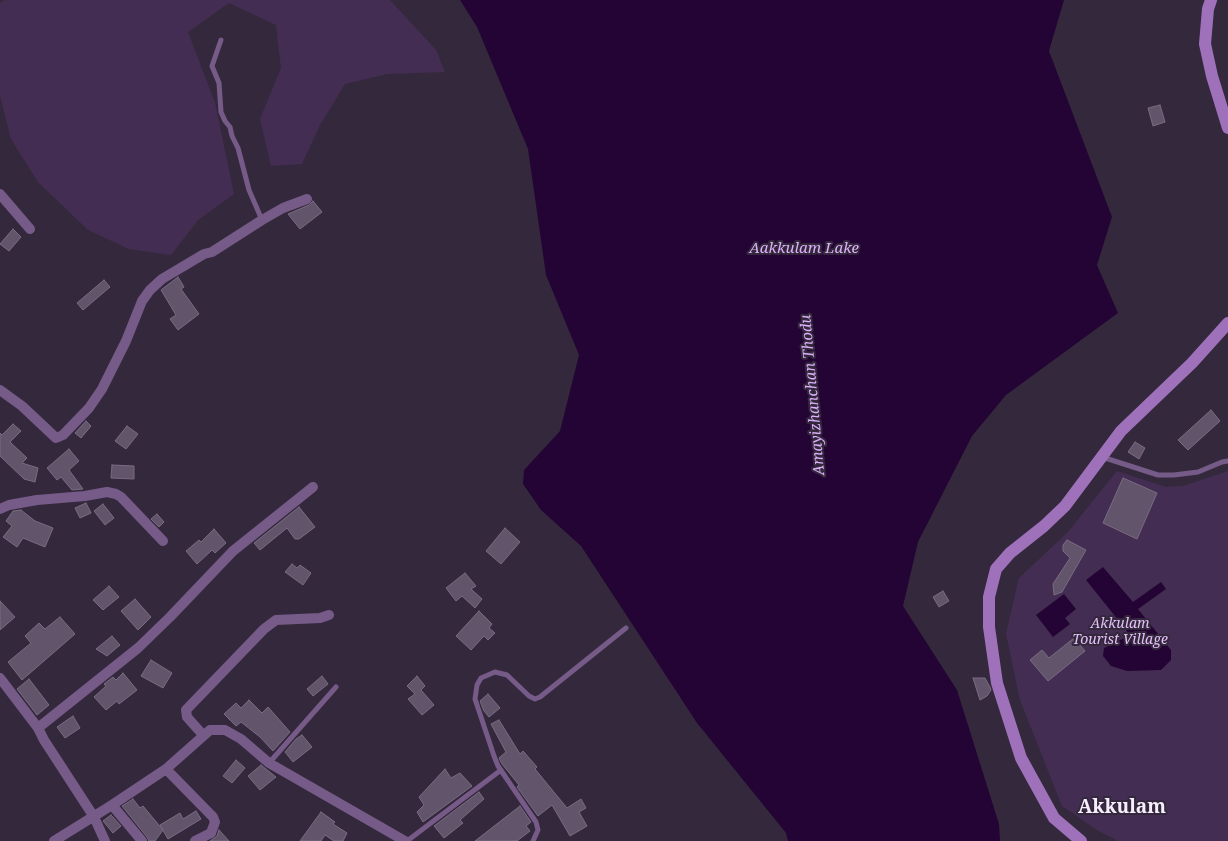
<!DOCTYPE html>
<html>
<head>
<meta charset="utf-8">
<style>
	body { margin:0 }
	canvas { display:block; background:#34283c }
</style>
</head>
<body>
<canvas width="1228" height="841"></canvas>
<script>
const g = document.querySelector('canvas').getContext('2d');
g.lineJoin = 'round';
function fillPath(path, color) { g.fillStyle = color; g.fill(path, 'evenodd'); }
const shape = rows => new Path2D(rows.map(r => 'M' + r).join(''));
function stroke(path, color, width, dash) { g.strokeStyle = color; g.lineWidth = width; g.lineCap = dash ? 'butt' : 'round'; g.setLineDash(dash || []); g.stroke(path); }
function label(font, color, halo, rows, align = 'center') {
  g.font = font + ' "Noto Serif",serif'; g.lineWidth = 4; g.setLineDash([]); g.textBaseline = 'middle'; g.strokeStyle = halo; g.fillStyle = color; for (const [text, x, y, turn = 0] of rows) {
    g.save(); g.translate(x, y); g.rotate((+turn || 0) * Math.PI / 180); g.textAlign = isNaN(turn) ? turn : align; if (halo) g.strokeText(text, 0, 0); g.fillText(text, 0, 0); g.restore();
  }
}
fillPath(shape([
	[5,0,390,0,436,50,445,72,387,74,345,84,320,125,302,164,271,166,260,119,281,68,276,25,229,3,188,32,215,103,234,194,198,220,171,255,129,249,88,230,38,182,11,139,0,96,0,3],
	[1117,471,1166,487,1183,486,1228,471,1228,841,1118,841,1097,830,1062,806,1020,700,1006,634,1019,578,1067,533]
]), '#442d52');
fillPath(shape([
	[460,0,1064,0,1049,51,1112,217,1097,265,1118,313,1006,395,972,436,918,542,903,606,957,690,999,824,1000,841,788,841,786,833,697,723,581,546,541,510,523,484,524,470,560,431,579,355,546,275,528,149,477,27],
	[1103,567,1133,602,1161,582,1166,589,1138,609,1171,650,1171,660,1161,670,1127,671,1111,666,1103,656,1104,648,1124,638,1127,631,1086,580],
	[1064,594,1076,609,1065,618,1070,624,1053,637,1036,615]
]), '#240434');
const building = shape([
	[1160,105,1165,122,1153,126,1148,108,1160,105],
	[313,201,322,212,300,229,288,214,309,205,313,201],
	[13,229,21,237,9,251,0,244,13,229],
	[178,277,184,287,181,289,199,314,178,330,170,319,176,315,161,290,178,277],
	[104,280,110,287,83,310,77,303,104,280],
	[1211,410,1220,421,1188,450,1178,440,1211,410],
	[86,421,91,426,81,438,75,433,86,421],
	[13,424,21,431,10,442,27,458,22,463,38,468,35,482,24,479,0,456,0,433,2,435,13,424],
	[127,426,138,434,126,449,115,441,127,426],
	[1135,442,1145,448,1139,459,1128,452,1135,442],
	[69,449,79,461,69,470,83,489,72,490,61,477,57,480,47,468,69,449],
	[112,465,134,466,134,479,111,478,112,465],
	[1123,478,1157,493,1137,539,1103,523,1123,478],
	[86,503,91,513,80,518,75,508,86,503],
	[103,504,114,518,105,525,94,511,103,504],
	[299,507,315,527,299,539,295,539,287,528,260,550,254,543,299,507],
	[21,510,35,521,53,528,45,547,23,538,17,547,3,537,12,526,6,521,13,511,21,510],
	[157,514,164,522,159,527,151,519,157,514],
	[505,528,520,542,501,564,486,551,505,528],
	[214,529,226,543,215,553,212,550,197,564,186,551,199,540,201,542,214,529],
	[1067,540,1086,550,1062,592,1054,595,1053,584,1070,558,1063,551,1063,545,1067,540],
	[292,564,297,568,300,565,311,573,303,585,285,572,292,564],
	[465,573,476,586,471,589,482,599,475,608,462,596,456,601,446,588,465,573],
	[109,586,119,597,103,610,93,600,109,586],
	[943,591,949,601,939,607,933,597,943,591],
	[135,599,151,617,138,630,121,611,135,599],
	[0,601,15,617,0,630,0,601],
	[479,611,492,624,489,628,495,633,488,640,484,636,471,650,456,636,479,611],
	[60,617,75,634,22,680,8,662,31,643,25,636,39,623,45,629,60,617],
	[112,636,120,645,107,656,96,649,112,636],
	[1074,638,1085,651,1048,681,1030,660,1042,650,1049,658,1074,638],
	[151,660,172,673,163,688,141,676,151,660],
	[123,673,137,690,119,704,117,701,106,710,94,697,106,686,104,684,113,677,116,680,123,673],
	[322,676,328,684,313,696,307,689,322,676],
	[417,676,425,686,421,690,434,705,422,715,408,699,415,694,407,686,417,676],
	[973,678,985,678,990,687,991,690,987,696,980,700,973,678],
	[29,679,49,705,37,715,17,689,29,679],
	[488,694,500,708,489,717,484,711,480,701,488,694],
	[249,700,262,713,268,707,290,732,273,751,260,737,241,722,236,726,224,714,236,703,241,708,249,700],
	[73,716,80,728,65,738,57,727,73,716],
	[499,720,520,754,523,751,537,767,535,769,567,808,581,799,586,808,579,812,587,826,570,836,552,805,538,816,517,787,519,785,502,764,499,758,506,752,491,724,499,720],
	[302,735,312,747,293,762,285,752,296,739,302,735],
	[236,760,245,768,232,783,223,776,236,760],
	[261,765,276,777,260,790,248,776,261,765],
	[445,769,451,778,460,773,472,786,423,822,417,812,424,805,419,797,445,769],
	[479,792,484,799,460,820,463,823,444,838,434,826,479,792],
	[133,799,140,808,143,806,163,830,155,841,149,841,147,837,122,806,133,799],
	[520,806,531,822,526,826,530,831,517,841,475,841,520,806],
	[196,811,201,819,168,839,160,825,180,813,183,819,196,811],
	[321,812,335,822,333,824,347,833,343,841,334,841,325,835,321,841,300,841,321,812],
	[111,815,121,826,113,833,103,821,111,815],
	[219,830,229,841,210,841,217,836,219,830]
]);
fillPath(building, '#62556b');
stroke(building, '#796b82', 1);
stroke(shape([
	[221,40,212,66,219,83,221,112,225,121,230,127,232,136,238,148,249,190,262,220],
	[1102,457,1158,475,1174,475,1198,472,1222,462,1228,461],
	[269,763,336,687],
	[407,841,501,770],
	[533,841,538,830,536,822,498,766,494,756,475,699,477,685,481,678,495,672,507,675,529,696,535,699,540,697,626,628]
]), '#765a88', 5);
stroke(shape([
	[0,194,30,229],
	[0,390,22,406,56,438,63,435,89,408,102,389,126,341,142,301,150,290,162,279,204,254,212,252,262,220,283,208,307,199],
	[0,509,9,505,37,500,85,496,107,492,116,494,121,497,163,541],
	[0,678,38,728,44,740,94,817,105,841],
	[38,728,138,648,170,617,233,551,313,487],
	[203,735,187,717,186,710,264,629,276,620,320,618,329,615],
	[166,769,213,817,215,822,211,833,195,841],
	[112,805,142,841],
	[54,841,112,805,166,769,210,730,225,730,241,739,269,763,405,841]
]), '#765a88', 10);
stroke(shape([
	[1211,0,1208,9,1205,44,1212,76,1228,128],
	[1081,841,1054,818,1021,758,997,683,989,627,989,597,996,569,1010,553,1044,526,1065,506,1121,431,1192,363,1228,323]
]), '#9f71bb', 12);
label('italic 14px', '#e3c0f9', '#34283c', [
	["Akkulam",1120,624],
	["Tourist Village",1120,640]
]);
label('italic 15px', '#deb0fc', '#34283c', [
	["Aakkulam Lake",804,249],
	["Amayizhanchan Thodu",813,395,-95]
]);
label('bold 19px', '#f6eefc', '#34283c', [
	["Akkulam",1122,808]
]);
</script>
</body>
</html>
